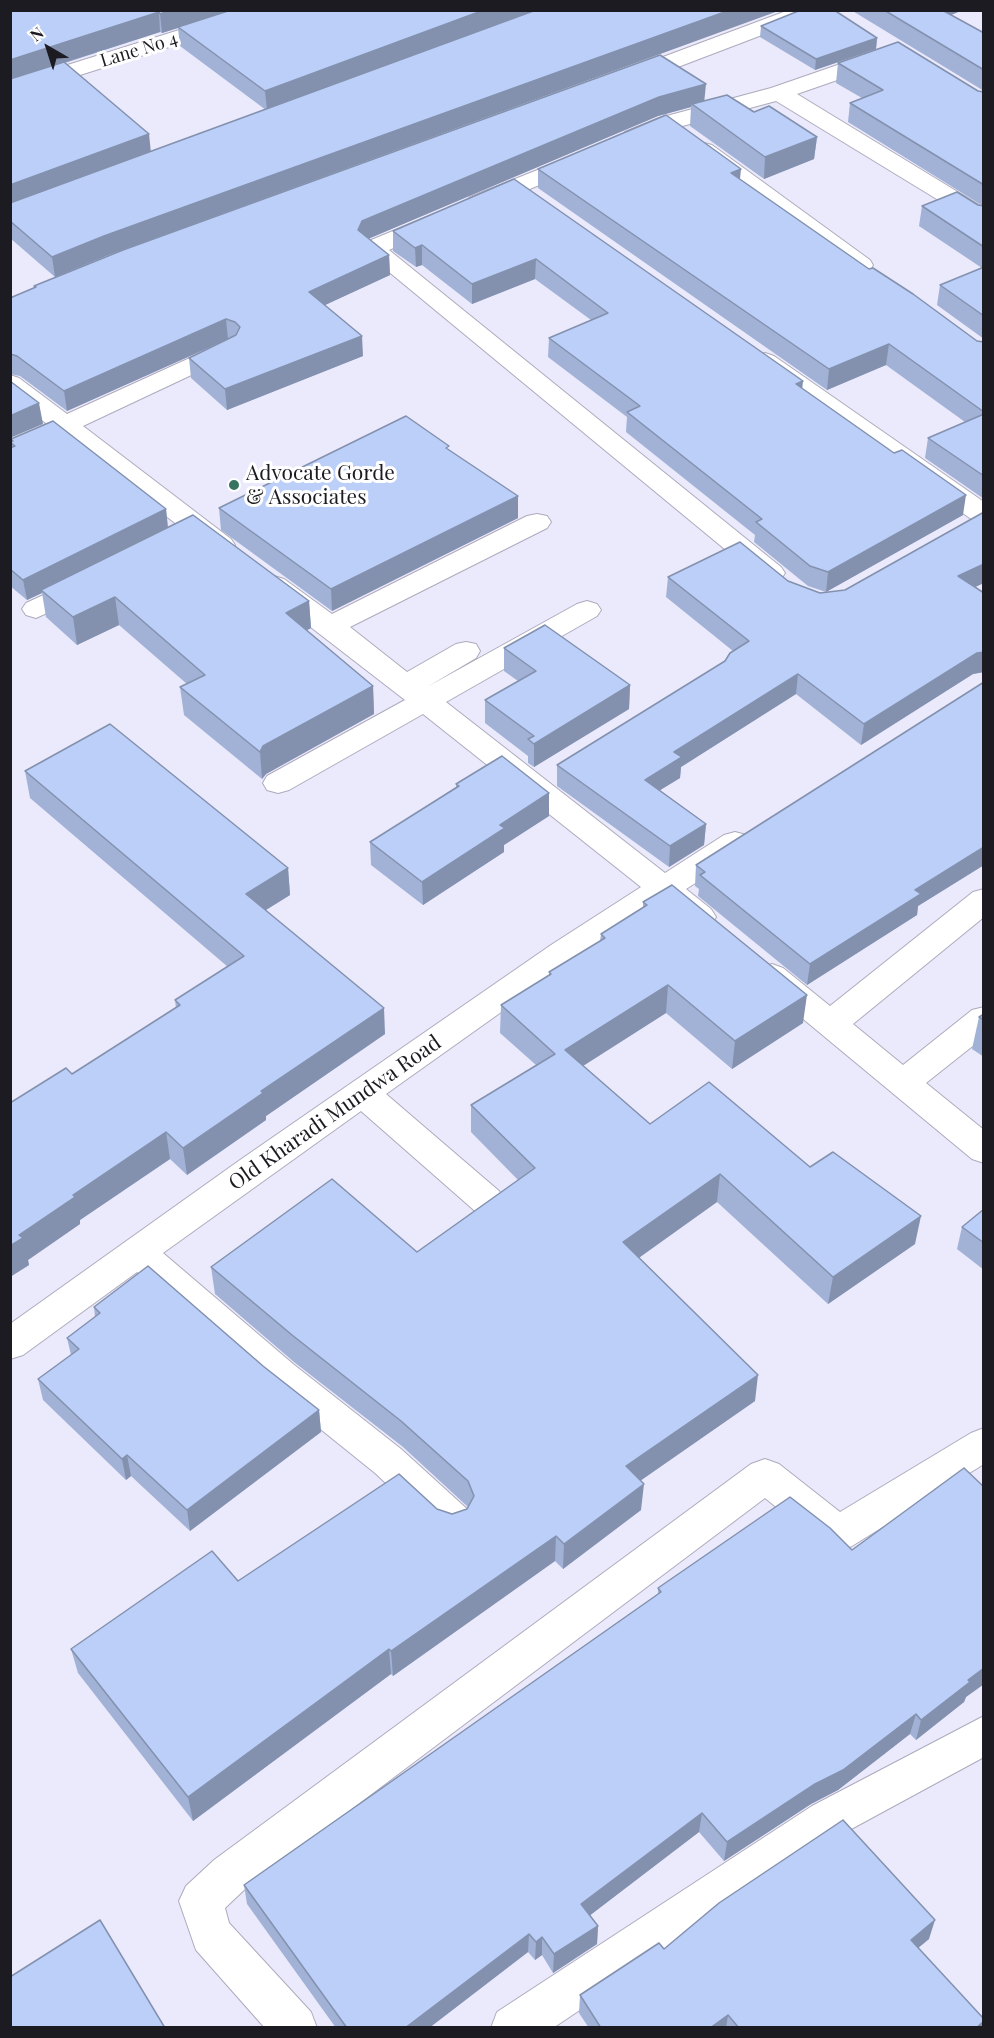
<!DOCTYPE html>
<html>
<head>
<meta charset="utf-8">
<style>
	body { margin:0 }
	#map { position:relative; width:994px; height:2038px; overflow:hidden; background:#ebe9fc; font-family:"Playfair Display",serif }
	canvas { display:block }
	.frame { position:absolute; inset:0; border:12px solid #1c1b21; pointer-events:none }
	.north { position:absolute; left:18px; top:18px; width:60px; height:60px; -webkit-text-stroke:4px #fff; paint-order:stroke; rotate:321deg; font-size:16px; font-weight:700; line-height:24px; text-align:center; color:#1c1b21 }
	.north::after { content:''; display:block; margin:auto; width:21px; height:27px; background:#1c1b21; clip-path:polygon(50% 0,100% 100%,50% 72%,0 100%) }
</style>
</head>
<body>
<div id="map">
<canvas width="994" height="2038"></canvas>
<div class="frame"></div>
<div class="north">N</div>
</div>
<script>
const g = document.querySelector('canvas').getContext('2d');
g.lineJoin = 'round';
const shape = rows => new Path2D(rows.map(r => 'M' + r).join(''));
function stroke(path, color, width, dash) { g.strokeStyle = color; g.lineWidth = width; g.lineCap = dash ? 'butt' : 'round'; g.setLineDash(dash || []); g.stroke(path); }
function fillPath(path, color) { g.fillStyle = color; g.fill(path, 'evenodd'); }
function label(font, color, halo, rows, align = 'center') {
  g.font = font + ' "Playfair Display",serif'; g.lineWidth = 6; g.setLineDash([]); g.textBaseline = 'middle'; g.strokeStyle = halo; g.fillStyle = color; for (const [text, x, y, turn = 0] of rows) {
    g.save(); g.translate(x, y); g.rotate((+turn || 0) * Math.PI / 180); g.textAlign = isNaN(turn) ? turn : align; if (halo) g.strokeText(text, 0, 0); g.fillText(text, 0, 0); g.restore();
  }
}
const minor = shape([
	[243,10,277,10,274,14,10,97,10,83,243,10],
	[789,10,820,10,817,14,636,83,628,85,620,83,617,78,620,73,789,10],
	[878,51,886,53,889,58,886,63,797,94,984,208,984,225,976,223,776,101,675,128,633,144,625,142,622,137,625,132,659,118,771,88,878,51],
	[704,143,712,145,870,260,873,265,870,270,861,272,852,270,696,155,693,150,696,145,704,143],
	[580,153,588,155,591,160,588,165,486,207,478,209,470,207,466,202,470,197,580,153],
	[434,214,442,216,446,221,442,226,389,250,781,567,785,573,781,579,771,582,761,579,360,248,364,243,434,214],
	[227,341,236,344,240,349,236,354,83,426,231,539,235,545,231,551,221,553,211,551,63,436,10,459,10,441,47,424,10,396,10,375,19,378,67,414,227,341],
	[765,353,774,356,984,502,984,523,974,521,756,366,752,361,756,356,765,353],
	[537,514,547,516,551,522,547,528,350,627,407,672,456,644,466,642,476,644,480,651,476,658,427,687,577,604,587,601,597,604,601,610,597,616,446,702,665,873,724,835,735,832,746,835,750,843,746,851,686,889,711,909,716,917,711,925,700,928,689,925,662,904,573,961,386,1094,499,1191,505,1201,499,1211,487,1215,475,1211,361,1111,163,1253,293,1364,401,1449,467,1509,472,1521,467,1533,453,1538,439,1533,375,1473,267,1386,137,1272,23,1355,10,1359,10,1324,240,1160,551,945,641,887,423,714,289,790,278,793,267,790,263,783,267,776,405,700,264,591,260,585,264,579,274,576,284,579,332,614,527,516,537,514],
	[83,577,93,580,97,586,93,592,36,618,26,615,22,609,26,603,83,577],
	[984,889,984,917,853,1024,903,1065,972,1010,984,1007,984,1037,926,1083,984,1130,984,1163,972,1159,761,984,756,976,761,968,772,964,783,968,830,1006,973,892,984,889],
	[984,1428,984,1464,852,1546,838,1551,824,1546,765,1498,244,1890,225,1908,229,1923,311,2012,317,2028,265,2028,196,1950,179,1901,186,1886,214,1860,751,1464,765,1459,779,1464,840,1512,971,1433,984,1428],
	[984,1716,984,1757,842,1834,553,2028,491,2028,497,2012,812,1806,984,1716]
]);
stroke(minor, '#adabbc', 2);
fillPath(minor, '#fff');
fillPath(shape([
	[10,10,535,10,106,256,55,277,10,238],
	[178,28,180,46,266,110,151,152,65,63,160,32,162,33],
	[851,10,963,10,951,15,984,33,984,91],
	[761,26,877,38,876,49,815,70,760,37],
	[838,63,984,92,984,339,937,305,940,285,982,268,919,226,922,206,978,205,983,206,848,122,850,103,862,98,836,83],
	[705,101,754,112,817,137,814,159,764,179,690,126,691,107,658,116,368,239,389,255,390,275,325,305,363,356,227,410,191,378,189,358,228,339,67,411,20,376,10,374,10,298,34,288,34,286],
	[538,169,740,179,869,269,977,341,984,342,984,499,925,458,928,438,965,422,886,365,827,390,538,188],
	[514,179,802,388,963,515,826,592,808,586,754,542,755,535,626,432,627,417,548,357,549,338,591,320,535,279,472,304,422,265,416,267,393,251,393,231],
	[11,439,166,509,168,527,309,601,311,628,307,630,373,686,374,714,266,774,262,779,184,715,180,687,187,684,119,625,77,645,46,617,42,593,27,600,10,586],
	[449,450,518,518,332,611,221,530,219,508],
	[668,577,788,581,820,593,845,590,975,587,984,593,984,672,973,674,861,745,796,694,681,767,680,778,660,790,706,824,704,845,669,867,557,786,557,765,725,661,733,651,666,597],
	[504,648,630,685,629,709,534,767,528,763,528,756,485,723,485,700,518,681,504,671],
	[984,682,984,865,918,906,917,915,807,985,698,896,699,889,695,886,696,865],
	[25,771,288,868,290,895,266,910,385,1034,266,1116,266,1120,187,1175,170,1159,80,1220,80,1224,28,1260,29,1265,10,1277,10,1103,72,1074,176,1008,175,1000,228,967,30,798],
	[456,784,549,816,504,845,504,852,423,905,371,865,370,842,456,787],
	[643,902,803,1023,732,1069,666,1013,583,1066,650,1124,810,1167,915,1244,828,1304,717,1202,639,1257,755,1401,640,1481,641,1510,563,1569,555,1561,393,1676,391,1674,193,1821,78,1673,71,1649,238,1581,437,1509,452,1514,467,1509,468,1507,403,1447,294,1362,215,1294,211,1267,417,1252,518,1180,471,1132,471,1105,536,1065,500,1033,501,1005,549,975,549,972,600,941,601,934,643,908],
	[984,1014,984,1057,972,1049,979,1017],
	[984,1209,984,1270,957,1249,962,1227],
	[94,1307,263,1366,319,1410,321,1432,190,1531,131,1476,126,1480,43,1400,38,1379,71,1355,67,1338,95,1317],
	[984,1487,984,1684,966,1697,964,1702,916,1740,910,1734,838,1790,811,1804,724,1861,699,1832,590,1915,598,1926,597,1944,553,1973,542,1955,535,1960,528,1952,429,2028,336,2028,247,1904,244,1885,658,1594,658,1588,852,1550],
	[929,1939,918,1948,984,2019,982,2028,589,2028,579,2013,580,1995,664,1949]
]), '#a1b2d6');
fillPath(shape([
	[171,10,234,10,162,33,160,14],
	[484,10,535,10,267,110,265,91],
	[730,10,781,10,106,256,55,277,52,257,104,236],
	[931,10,963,10,929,24],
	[159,12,160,32,10,80,10,60],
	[877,38,876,49,815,70,816,59],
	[706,84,704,104,692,104,691,107,658,116,363,241,358,230,362,221,659,97],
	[149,134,151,153,10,205,10,185],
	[817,137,814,159,764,179,765,157],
	[741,169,739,189,731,173],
	[422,245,422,265,416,267,415,248],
	[389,255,390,275,310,312,309,292],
	[536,259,535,279,472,304,472,284],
	[226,319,228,339,67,411,64,391],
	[362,336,363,356,227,410,225,389],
	[889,344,886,365,827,390,829,369],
	[803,381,801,401,796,384],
	[39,403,43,424,10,438,10,416],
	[966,495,963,515,826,592,828,572],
	[518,496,518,518,332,611,331,589],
	[166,509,168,530,41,590,42,593,27,600,23,580],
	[984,564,984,583,954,597,958,576],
	[115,597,119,625,77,645,73,617],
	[309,601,311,628,288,641,286,613],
	[984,652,984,672,973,674,861,745,864,724,977,653],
	[798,674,796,694,681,767,680,778,644,800,645,780,674,752],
	[630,685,629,709,534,767,534,744],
	[373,686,374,714,266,774,262,779,260,752,263,746],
	[549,793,549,816,504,845,504,852,423,905,422,882,500,825],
	[706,824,704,845,669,867,670,846],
	[984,847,984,865,918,906,917,915,807,985,810,964,915,890],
	[288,868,290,895,248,921,246,894],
	[668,985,666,1013,564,1078,565,1050],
	[807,995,803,1023,732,1069,735,1041],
	[384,1008,385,1034,266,1116,266,1120,187,1175,183,1148,261,1091],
	[166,1132,170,1159,80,1220,80,1224,28,1260,29,1265,10,1277,10,1246,19,1235,73,1195],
	[720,1174,717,1202,622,1270,623,1242],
	[921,1216,915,1244,828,1304,833,1277],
	[758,1375,755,1401,624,1492,626,1466],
	[319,1410,321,1432,190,1531,187,1510],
	[127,1455,131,1476,126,1480,122,1459],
	[644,1484,641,1510,563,1569,564,1544],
	[556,1536,555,1561,393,1676,391,1651],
	[389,1649,391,1674,193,1821,188,1797],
	[984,1668,984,1684,966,1697,964,1702,916,1740,921,1720,968,1680],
	[916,1714,910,1734,838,1790,811,1804,724,1861,727,1842],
	[702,1813,699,1832,580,1923,581,1904],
	[935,1920,929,1939,906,1958,911,1940],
	[598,1926,597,1944,553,1973,554,1954],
	[529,1934,528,1952,429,2028,405,2028],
	[542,1937,542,1955,535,1960,536,1942],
	[728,2015,726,2028,710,2028],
	[984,2021,982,2028,976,2028]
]), '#8391ae');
const building = shape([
	[13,10,171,10,160,14,159,12,10,60,10,11,13,10],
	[231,10,484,10,265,91,178,27,231,10],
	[536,10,730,10,104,236,52,257,10,221,10,203,536,10],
	[801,10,834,10,877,38,816,59,761,26,801,10],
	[884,10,942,10,984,33,984,70,884,10],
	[898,42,978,91,984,92,984,185,850,103,883,90,838,63,898,42],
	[660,55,706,84,659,97,362,221,358,230,389,255,309,292,362,336,225,389,189,358,236,335,240,327,235,322,226,319,64,391,17,356,10,354,10,298,36,287,34,286,123,250,660,55],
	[64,62,149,134,10,185,10,79,64,62],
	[727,95,754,112,769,106,817,137,765,157,692,104,727,95],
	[666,115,741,169,731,173,869,269,873,268,913,294,977,341,984,342,984,412,889,344,829,369,538,169,666,115],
	[514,179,803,381,796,384,894,453,902,450,966,495,828,572,810,566,756,522,762,519,627,412,640,406,549,338,608,313,536,259,472,284,422,245,415,248,393,231,514,179],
	[957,192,978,205,984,206,984,247,922,206,957,192],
	[984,267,984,316,940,285,984,267],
	[10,381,39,403,10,416,10,381],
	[984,414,984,476,928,438,984,414],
	[406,416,449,446,446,448,518,496,331,589,219,508,406,416],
	[53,421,166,509,23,580,10,569,10,448,15,446,10,442,13,441,11,439,53,421],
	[984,512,984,564,958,576,984,593,984,652,977,653,864,724,798,674,674,752,682,757,645,780,706,824,670,846,557,765,725,661,730,653,749,641,668,577,740,542,788,581,820,593,845,590,984,512],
	[193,515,309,601,286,613,373,686,263,746,260,752,180,687,205,675,115,597,73,617,41,590,193,515],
	[545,625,630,685,534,744,528,739,534,736,485,700,536,671,504,648,545,625],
	[984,682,984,847,915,890,921,894,810,964,700,875,705,872,696,865,984,682],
	[110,724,288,868,246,894,384,1008,261,1091,263,1093,183,1148,166,1132,73,1195,75,1197,19,1235,23,1238,10,1246,10,1103,66,1068,72,1074,180,1005,175,1000,244,956,25,771,110,724],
	[502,756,549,793,500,825,505,828,422,882,370,842,459,786,456,784,502,756],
	[672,885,807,995,735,1041,668,985,565,1050,650,1124,709,1082,810,1167,833,1152,921,1216,833,1277,720,1174,623,1242,758,1375,626,1466,644,1484,564,1544,556,1536,391,1651,389,1649,188,1797,71,1649,212,1551,238,1581,399,1474,437,1509,452,1514,467,1509,474,1496,468,1481,401,1421,292,1335,211,1267,332,1179,417,1252,535,1168,471,1105,555,1054,501,1005,551,974,549,972,605,938,601,934,647,905,643,902,672,885],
	[984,1014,984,1020,979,1017,984,1014],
	[984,1209,984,1243,962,1227,984,1209],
	[148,1266,263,1366,319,1410,187,1510,127,1455,122,1459,38,1379,79,1349,67,1338,100,1313,94,1307,148,1266],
	[964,1468,984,1487,984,1668,968,1680,970,1682,921,1720,916,1714,843,1770,815,1784,727,1842,702,1813,581,1904,598,1926,554,1954,542,1937,536,1942,529,1934,405,2028,347,2028,244,1885,661,1592,658,1588,790,1497,830,1528,852,1550,964,1468],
	[843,1820,935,1920,911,1940,984,2019,984,2021,976,2028,739,2028,728,2015,710,2028,601,2028,580,1995,659,1943,664,1949,719,1903,843,1820],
	[100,1920,165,2028,10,2028,10,1977,100,1920]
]);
fillPath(building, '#bbcff9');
stroke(building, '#8391ae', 1.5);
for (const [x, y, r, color] of [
	[234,485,6,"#37735e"]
]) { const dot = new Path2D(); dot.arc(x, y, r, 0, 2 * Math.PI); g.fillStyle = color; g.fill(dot); stroke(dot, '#fff', 2); }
label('18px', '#1c1b21', '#fff', [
	["Lane No 4",139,50,-17]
]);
label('21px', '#1c1b21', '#fff', [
	["Advocate Gorde",246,473],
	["& Associates",246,497]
], 'left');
label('21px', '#1c1b21', '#fff', [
	["Old Kharadi Mundwa Road",335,1113,-35]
]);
</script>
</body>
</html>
